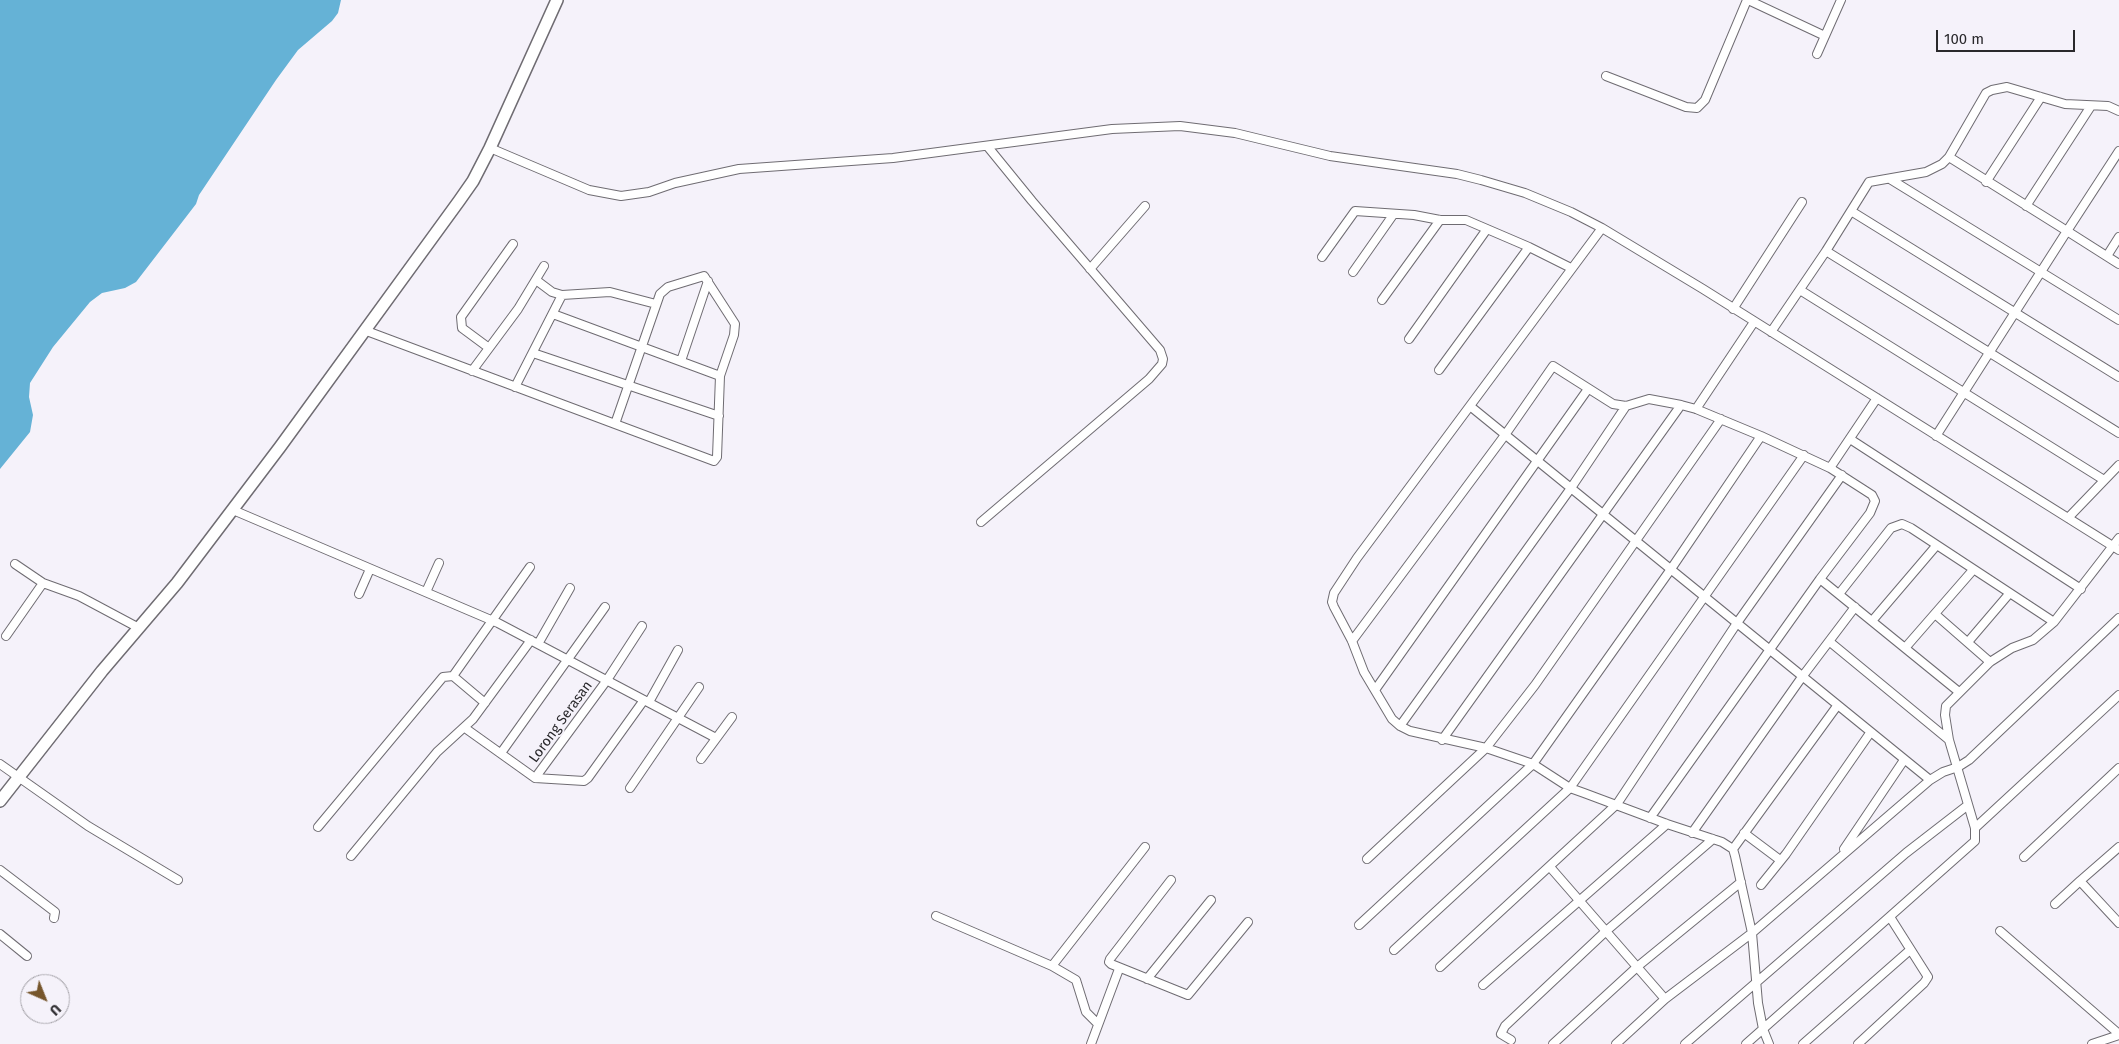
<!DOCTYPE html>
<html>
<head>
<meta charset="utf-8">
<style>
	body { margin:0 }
	#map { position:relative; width:2119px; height:1044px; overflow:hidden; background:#f5f2fa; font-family:"Fira Sans",sans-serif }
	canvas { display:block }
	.north { position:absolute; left:20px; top:974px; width:50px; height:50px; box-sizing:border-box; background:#f5f2fa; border:1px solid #a4a2a8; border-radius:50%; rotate:136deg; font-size:14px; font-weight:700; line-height:20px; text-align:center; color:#2a292c }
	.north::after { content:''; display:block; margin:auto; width:18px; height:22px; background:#76562c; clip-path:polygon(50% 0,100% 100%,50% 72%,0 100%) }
	.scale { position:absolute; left:1936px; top:30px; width:139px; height:22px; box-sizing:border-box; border:2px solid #2a292c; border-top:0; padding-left:6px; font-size:15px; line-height:18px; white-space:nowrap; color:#2a292c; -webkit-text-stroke:4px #f5f2fa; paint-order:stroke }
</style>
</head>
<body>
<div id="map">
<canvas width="2119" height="1044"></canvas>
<div class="north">U</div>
<div class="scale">100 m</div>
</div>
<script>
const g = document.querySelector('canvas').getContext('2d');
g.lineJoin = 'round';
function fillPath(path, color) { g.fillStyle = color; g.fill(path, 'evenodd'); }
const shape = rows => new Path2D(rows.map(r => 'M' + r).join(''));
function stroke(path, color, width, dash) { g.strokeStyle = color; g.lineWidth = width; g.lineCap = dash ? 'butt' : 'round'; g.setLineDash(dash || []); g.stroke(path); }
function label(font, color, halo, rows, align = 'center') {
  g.font = font + ' "Fira Sans",sans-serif'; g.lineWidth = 4; g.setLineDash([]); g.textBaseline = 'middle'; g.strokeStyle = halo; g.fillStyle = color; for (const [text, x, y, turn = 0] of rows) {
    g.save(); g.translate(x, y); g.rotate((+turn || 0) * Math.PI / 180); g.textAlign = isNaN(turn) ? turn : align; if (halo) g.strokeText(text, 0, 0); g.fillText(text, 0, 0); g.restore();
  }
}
fillPath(shape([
	[0,0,341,0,338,13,332,21,298,50,276,80,199,195,196,204,136,282,125,288,102,293,90,302,53,347,30,383,29,397,33,415,30,432,0,469]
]), '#65b2d6');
const street = shape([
	[1748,0,1825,36],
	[1817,54,1841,0],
	[1606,76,1686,107,1697,108,1705,100,1747,0],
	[490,148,589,190,621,196,649,192,675,183,739,169,893,158,1112,129,1180,126,1235,133,1330,156,1457,174,1481,180,1525,193,1571,212,1602,228,1703,289,2119,550],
	[1949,157,2067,231,2119,151],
	[1890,179,2119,320],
	[1986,182,2041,97],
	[2026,206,2091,106],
	[1851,211,2119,377],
	[1602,228,1357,558,1334,593,1332,602,1334,607,1352,641,1364,672,1392,719,1400,726,1410,731,1486,748,1535,685,1721,419],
	[1826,251,2119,433],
	[2107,256,2119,237],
	[1322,257,1355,211,1414,215,1440,220,1466,220,1529,247,1571,268],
	[1090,269,1145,206],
	[1353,272,1393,215],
	[536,280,552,292,562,295],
	[1800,290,2104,480],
	[1382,300,1440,220],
	[1733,309,1802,202],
	[553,314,720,376],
	[364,330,615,424,714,461,717,457,720,376,734,335,735,324,704,276,668,287,660,294,615,424],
	[1771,332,1826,251,1869,182,1926,172,1942,164,1949,157,1986,93,1992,90,2007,87,2065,104,2108,106,2119,111],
	[1409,339,1487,229],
	[489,348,462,328,461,317,513,244],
	[533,353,719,416],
	[681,361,708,281],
	[1439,370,1529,247],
	[472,371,518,309,544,266],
	[515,387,562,295,610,292,656,304],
	[1470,406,1930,780],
	[1696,409,1754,322],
	[1936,436,2067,231,2119,264],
	[1850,439,2081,589],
	[1830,468,1877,398],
	[233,510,498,623,716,738],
	[2068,518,2119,465],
	[981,522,1149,379,1162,364,1163,359,1160,350,1032,201,988,147],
	[15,564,43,583,79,596,139,628],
	[1820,579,1959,692],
	[426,592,439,563],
	[359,594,370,569],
	[1839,594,1891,528,1902,524,1911,528,2054,622],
	[1935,614,1990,662],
	[1872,621,1936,546],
	[6,636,43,583],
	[1352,641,1505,435,1553,366,1613,404,1626,406,1649,399,1681,405],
	[1830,642,1949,740],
	[1968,642,2009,594],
	[538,644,570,588],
	[1905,648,1973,570],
	[453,676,485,703],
	[1375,690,1588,389],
	[649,702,678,650],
	[1400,726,1571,488,1626,406],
	[465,728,535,778,584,781,588,778,644,700],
	[1442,740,1681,405,1696,409,1761,436,1830,468,1872,495,1875,501,1870,513,1820,579,1650,818],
	[501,753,605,607],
	[701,759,732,717],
	[0,764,88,826,178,880],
	[535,778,607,680,642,626],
	[630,788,699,687],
	[318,827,443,677,453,676,530,567],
	[1975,828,2119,695],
	[1692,833,1802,677,1855,607],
	[1744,833,1780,860],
	[2119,847,2080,881,2119,923],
	[1733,849,1837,706],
	[1844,849,1904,760],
	[351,856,437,752,473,719,531,640],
	[2024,857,2119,768],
	[1367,859,1486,748,1533,764,1570,788,1584,793,1667,824,1722,842,1733,849,1735,856,1752,933,1758,1003,1763,1029,1769,1044],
	[1550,867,1665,999],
	[0,870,55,912,54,918],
	[1171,880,1110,959,1109,962,1111,964,1188,995,1248,922],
	[1761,885,1786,854,1870,733],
	[2055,904,2080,881],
	[936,916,1052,966,1076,980,1086,1012,1098,1024],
	[1359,925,1533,764,1671,569,1761,436],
	[2000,931,2119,1034],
	[0,934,27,956],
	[1394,950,1570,788,1804,455],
	[1052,966,1145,847],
	[1440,967,1617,804,1737,623,1842,475],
	[1147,979,1211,900],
	[1483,985,1667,824],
	[1511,1040,1501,1034,1505,1026,1605,932,1713,839],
	[1091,1044,1119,969],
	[1553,1044,1637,967,1741,882],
	[1616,1044,1665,999,1752,933,1930,780,1943,772,1958,767,1969,760,2119,618],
	[1685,1044,1906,853,1968,805],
	[1746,1044,1975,841,1975,828,1949,740,1945,715,1946,706,1990,662,2012,648,2033,640,2054,622,2119,538],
	[1803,1044,1910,950],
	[1858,1044,1924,983,1928,977,1890,917],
	[2092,1044,2119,1035]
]);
const secondary = shape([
	[0,801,102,671,177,583,280,447,459,201,473,181,490,148,557,0]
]);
stroke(street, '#6f6c72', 10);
stroke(secondary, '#6f6c72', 14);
stroke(street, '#fff', 8);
stroke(secondary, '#fff', 11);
label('14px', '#2a292c', '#f5f2fa', [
	["Lorong Serasan",561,722,-54]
]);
</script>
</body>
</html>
